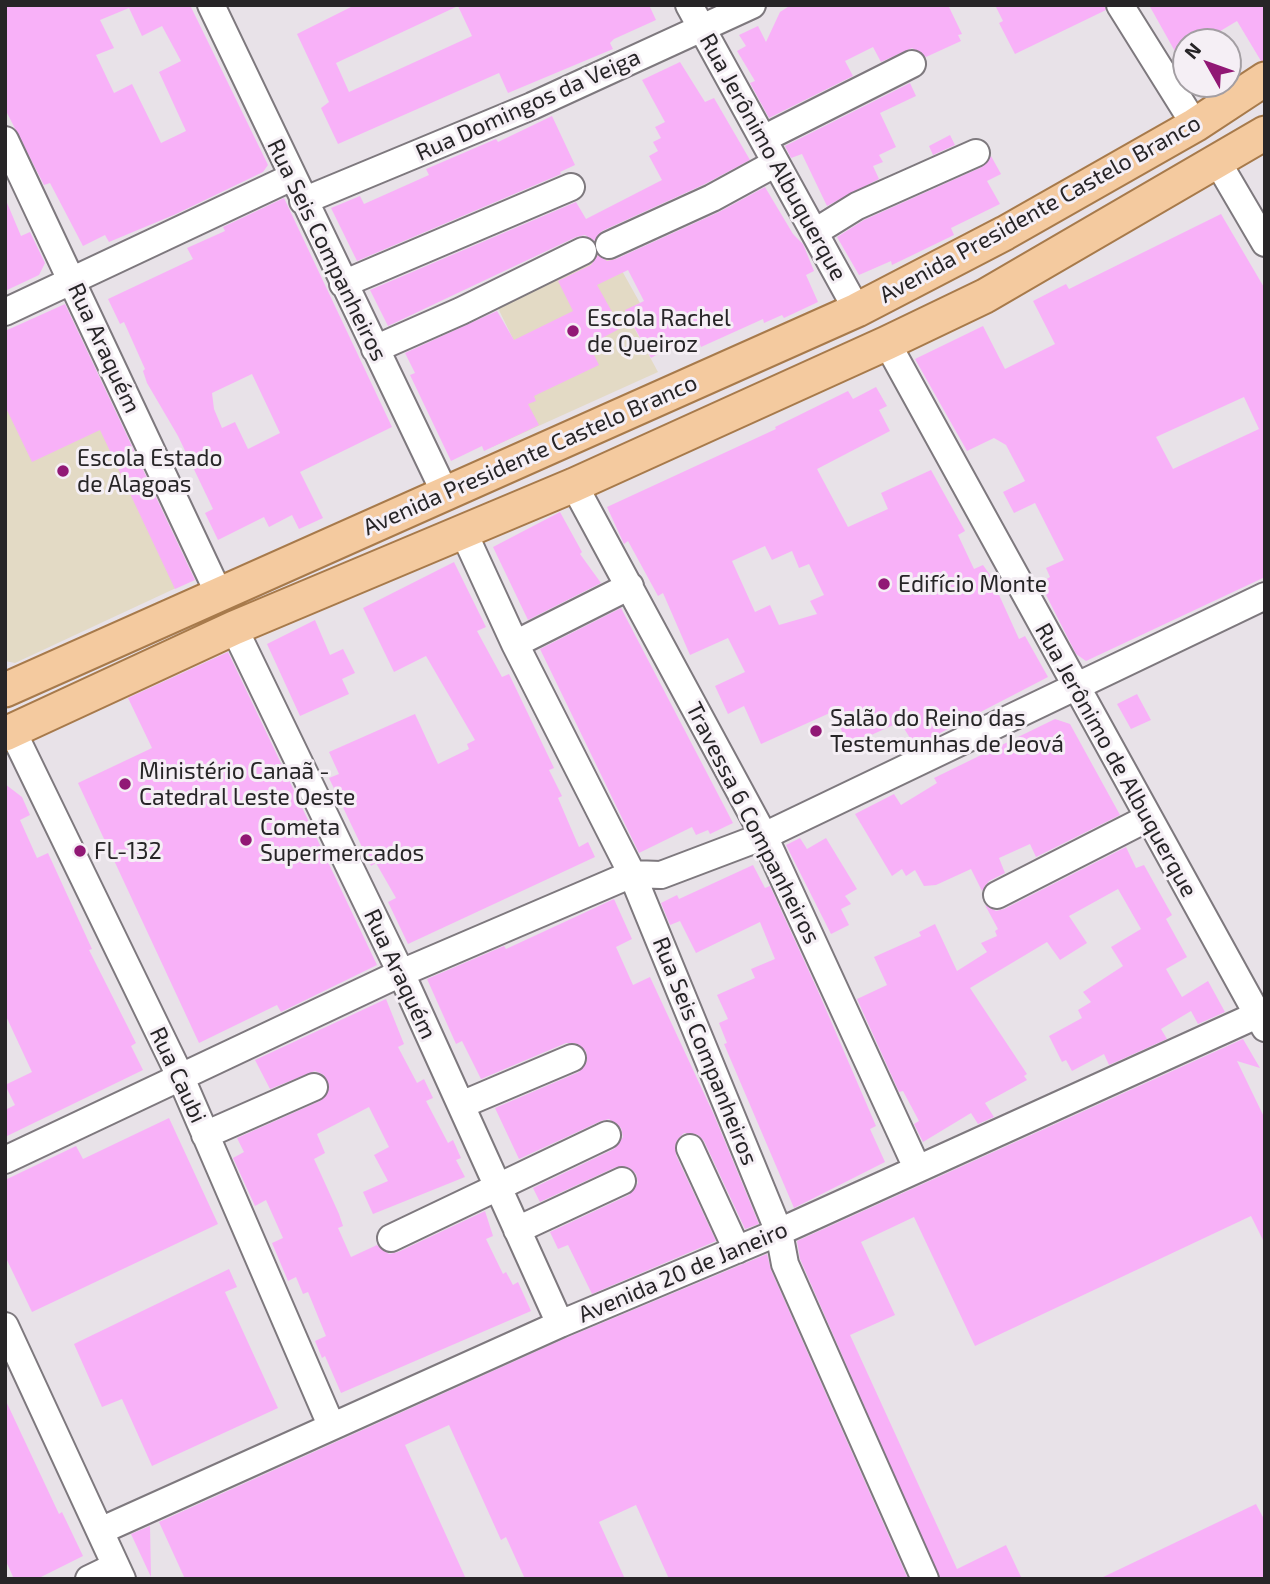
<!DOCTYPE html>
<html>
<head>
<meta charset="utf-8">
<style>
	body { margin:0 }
	#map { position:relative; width:1270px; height:1584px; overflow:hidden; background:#e8e2e8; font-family:"Exo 2",sans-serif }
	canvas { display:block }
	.frame { position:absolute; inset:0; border:7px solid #272527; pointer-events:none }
	.north { position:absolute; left:1172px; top:28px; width:70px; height:70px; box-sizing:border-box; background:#f5eff5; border:2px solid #a39ea3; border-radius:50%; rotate:310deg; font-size:19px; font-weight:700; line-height:28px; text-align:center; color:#272527 }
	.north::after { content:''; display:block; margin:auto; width:24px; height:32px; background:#911875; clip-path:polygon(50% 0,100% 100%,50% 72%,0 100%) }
</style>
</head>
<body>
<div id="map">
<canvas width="1270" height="1584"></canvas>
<div class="frame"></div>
<div class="north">N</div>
</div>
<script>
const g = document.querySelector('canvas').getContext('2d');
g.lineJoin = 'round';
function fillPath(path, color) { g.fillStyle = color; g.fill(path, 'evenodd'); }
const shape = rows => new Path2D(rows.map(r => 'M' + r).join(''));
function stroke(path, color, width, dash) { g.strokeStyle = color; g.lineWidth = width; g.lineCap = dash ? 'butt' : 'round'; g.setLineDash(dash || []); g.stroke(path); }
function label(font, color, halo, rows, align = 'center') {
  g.font = font + ' "Exo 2",sans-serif'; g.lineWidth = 6; g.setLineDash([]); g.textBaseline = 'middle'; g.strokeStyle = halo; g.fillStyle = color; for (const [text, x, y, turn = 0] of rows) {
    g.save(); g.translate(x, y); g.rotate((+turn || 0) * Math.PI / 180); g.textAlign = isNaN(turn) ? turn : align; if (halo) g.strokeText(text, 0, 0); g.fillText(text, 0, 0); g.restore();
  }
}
fillPath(shape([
	[607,244,640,303,625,311,658,372,492,447,519,351,494,300],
	[54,330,176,588,15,663,5,661,5,355]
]), '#e3dac5');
fillPath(shape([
	[5,5,190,5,268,165,263,172,176,214,109,242,105,235,83,246,50,183,44,185,5,109],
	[129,8,142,36,162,26,181,61,159,72,186,131,161,143,132,84,114,93,96,55,114,48,100,20],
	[355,5,649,5,656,20,614,39,610,43,613,49,508,93,499,73,338,144,321,108,329,102,297,34],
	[458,6,472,36,349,92,336,63],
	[791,5,948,5,962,34,958,35,961,41,926,57,912,48,881,62,873,47,845,61,853,76,769,118,750,83,755,81,737,51,746,46,739,35,758,26,766,42,780,12],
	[995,5,1104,5,1106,10,1015,54,999,23,1003,21],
	[1149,5,1265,5,1265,60,1261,61,1237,21,1202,42,1186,42,1186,71],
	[680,62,705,102,714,98,750,160,705,184,602,231,594,241,585,235,576,237,388,326,370,290,576,202,586,219,662,180,649,156,658,151,653,142,661,138,655,127,665,122,642,80],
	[910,83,916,96,880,113,896,147,879,155,883,162,873,166,879,179,827,206,802,154,791,158,785,146],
	[552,116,575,165,560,172,561,174,357,261,331,208,360,196,364,204,429,175,426,169,496,139,498,142],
	[950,135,955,145,933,155,929,146],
	[991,156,1001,174,987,181,1000,204,951,228,954,235,892,265,891,261,859,275,837,237,864,220,982,167],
	[765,187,793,234,803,244,814,271,806,275,818,302,784,318,782,315,764,323,763,319,701,347,698,339,682,346,679,342,651,358,625,310,644,301,628,270,597,285,621,328,589,345,599,365,534,396,536,401,528,404,539,425,484,451,482,446,451,461,410,375,415,373,405,353,497,311,514,340,573,311,558,281,591,265,598,255,607,261,616,259,719,212],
	[5,198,21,236,30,232,45,263,39,275,5,291],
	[284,198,392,427,300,472,323,518,299,529,292,515,269,527,264,517,218,540,205,513,213,509,178,436,147,383,143,371,145,369,124,322,120,324,108,299,193,259,187,248,225,231,223,227],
	[252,374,280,433,248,449,235,422,222,428,214,409,212,393],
	[1221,214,1265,289,1265,577,1086,661,1076,654,1040,583,1050,577,1046,568,1064,560,1035,503,1014,513,1003,492,1025,481,1006,445,994,438,967,451,915,359,983,326,1005,369,1055,344,1033,301,1066,284,1069,289],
	[1244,397,1259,429,1173,469,1156,437],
	[65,304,195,580,175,589,100,430,32,462,5,406,5,331],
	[876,387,887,406,879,410,890,431,817,469,848,527,888,509,881,493,931,470,965,531,958,535,974,569,983,565,990,575,1019,639,1025,636,1048,677,915,746,900,722,849,745,832,712,761,744,744,706,728,714,715,686,745,672,728,638,690,655,663,593,658,596,628,541,624,544,607,507,776,429,775,427,848,391,853,399],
	[765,546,772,560,792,551,799,568,809,564,824,595,810,601,817,614,779,625,770,605,755,612,732,561],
	[560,512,582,552,580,554,601,583,528,620,493,547],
	[454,562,486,627,477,631,502,677,509,674,554,768,549,770,562,796,558,798,579,847,588,842,595,857,408,944,388,902,396,898,376,863,371,866,329,778,339,774,329,752,415,714,438,764,469,749,467,744,475,740,426,656,394,672,363,608],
	[621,608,733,823,710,834,708,830,696,835,692,827,639,853,540,649],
	[315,620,330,655,343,649,355,673,342,679,349,694,300,716,267,644],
	[228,652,377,965,281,1012,277,1005,199,1043,78,783,152,748,128,698],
	[1137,694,1151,720,1131,729,1117,704],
	[1055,719,1070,724,1120,815,1036,857,1030,844,999,858,1005,873,989,881,982,891,971,869,936,885,924,886,915,870,906,876,902,869,892,876,855,814,894,794,901,805,937,783,934,778],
	[5,784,22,797,30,815,20,820,37,858,48,853,92,949,89,950,136,1043,131,1046,143,1070,5,1137,5,1110,15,1105,5,1085,32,1072,5,1014],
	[800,838,807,849,826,838,857,889,845,896,851,904,841,909,849,925,831,934,786,845],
	[1126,847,1136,868,1144,865,1172,915,1166,919,1187,957,1166,969,1182,997,1208,981,1225,1012,1198,1024,1191,1011,1161,1029,1167,1039,1109,1065,1104,1054,1072,1071,1066,1060,1062,1062,1049,1036,1082,1018,1078,1010,1091,1002,1083,992,1123,966,1111,947,1141,929,1118,889,1069,916,1087,943,1060,960,1047,942,970,988,1027,1074,1024,1076,1027,1080,985,1103,994,1117,978,1124,971,1113,923,1142,914,1124,919,1121,903,1091,899,1092,857,999,887,985,874,957,921,936,919,932,935,924,957,971,987,952,981,943,997,936,995,931,998,929,985,905,996,911,1004,909],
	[753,865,765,888,770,886,818,991,876,1126,870,1129,885,1162,794,1208,724,1044,727,1043,719,1023,728,1019,717,995,755,978,751,969,775,959,760,922,696,953,680,921,670,925,661,903,677,895,679,899],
	[614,899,632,939,616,947,633,985,650,977,714,1115,759,1224,745,1229,704,1141,698,1135,684,1133,677,1140,676,1155,716,1241,592,1294,568,1245,558,1249,550,1232,629,1195,638,1183,636,1174,630,1168,616,1167,540,1202,533,1188,614,1149,623,1137,621,1128,609,1119,601,1121,519,1159,495,1108,579,1072,587,1061,586,1051,575,1043,566,1043,481,1079,462,1041,456,1044,427,979,504,946,506,949,519,943],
	[386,999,404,1044,398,1047,417,1083,424,1079,433,1098,426,1101,448,1143,453,1140,461,1158,456,1160,465,1177,373,1214,363,1192,388,1181,374,1155,389,1147,369,1107,317,1134,325,1153,314,1159,339,1214,343,1226,338,1228,351,1257,377,1245,389,1254,398,1252,485,1211,493,1236,486,1239,503,1274,506,1272,513,1285,518,1282,531,1311,341,1393,325,1356,322,1358,315,1341,326,1336,308,1292,303,1294,296,1277,288,1281,272,1243,283,1238,266,1200,255,1206,233,1158,244,1152,237,1138,320,1101,329,1089,324,1075,315,1071,270,1089,255,1060],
	[1243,1039,1260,1068,1237,1061,1265,1119,1265,1244,1251,1216,975,1346,914,1217,861,1242,895,1315,850,1335,957,1569,1006,1545,1022,1579,940,1579,800,1259,797,1241],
	[169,1118,218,1224,32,1312,5,1256,5,1180,76,1146,83,1159],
	[767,1254,771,1270,908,1579,669,1579,636,1505,599,1522,625,1579,525,1579,506,1537,501,1540,449,1425,405,1445,466,1579,185,1579,159,1522,566,1338],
	[229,1269,237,1287,225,1292,278,1408,152,1466,122,1399,102,1407,74,1344],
	[5,1399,59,1514,62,1512,83,1556,37,1579,14,1579,5,1559],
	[1256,1504,1265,1521,1265,1579,1099,1579],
	[150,1526,151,1577,131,1534]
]), '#f8b1f8');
const minor = shape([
	[211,5,445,493],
	[689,5,857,310],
	[1120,5,1195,125],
	[763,139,912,64],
	[5,140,219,594],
	[1217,161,1265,243],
	[303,201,532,106,752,5],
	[815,232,857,206,976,153],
	[609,245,712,198,776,163],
	[343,284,571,187],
	[5,312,292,177],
	[887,343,1265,1028],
	[375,349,461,311,583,251],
	[574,485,764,836,917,1168],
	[463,531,515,644,632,874,779,1232,785,1264,925,1579],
	[234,628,401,973,560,1324],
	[515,644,630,586],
	[12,730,181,1078,331,1425],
	[997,895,1148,818],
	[461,1105,572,1058],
	[205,1135,314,1087],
	[690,1148,737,1250],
	[5,1160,401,973,632,874,661,875,764,836,1265,596],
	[517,1230,622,1181],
	[391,1238,607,1135],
	[5,1326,122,1579],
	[100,1531,560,1324,779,1232,1257,1015,1265,1014],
	[89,1579,116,1566]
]);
const major = shape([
	[5,690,857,310,1005,233,1195,125,1265,79],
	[5,734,234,628,574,485,887,343,985,296,1265,133]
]);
stroke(minor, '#7e797e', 30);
stroke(major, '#a77a4b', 37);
stroke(minor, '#fff', 26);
stroke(major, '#f4ca9f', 33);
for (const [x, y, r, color] of [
	[573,331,7,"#911875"],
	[63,471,7,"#911875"],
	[884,584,7,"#911875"],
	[816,731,7,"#911875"],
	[125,784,7,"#911875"],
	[246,840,7,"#911875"],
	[80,851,7,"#911875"]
]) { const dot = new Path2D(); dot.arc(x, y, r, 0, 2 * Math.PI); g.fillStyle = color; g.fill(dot); stroke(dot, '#f5eff5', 2.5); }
label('23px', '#272527', '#f5eff5', [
	["Rua Domingos da Veiga",528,105,-24],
	["Rua Jerônimo Albuquerque",773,157,61],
	["Avenida Presidente Castelo Branco",1040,209,-29],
	["Rua Seis Companheiros",327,250,64],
	["Rua Araquém",104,348,65],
	["Avenida Presidente Castelo Branco",530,455,-24],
	["Rua Jerônimo de Albuquerque",1116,760,61],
	["Travessa 6 Companheiros",753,823,63],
	["Rua Araquém",400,974,65],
	["Rua Seis Companheiros",705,1051,68],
	["Rua Caubi",178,1075,65],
	["Avenida 20 de Janeiro",683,1272,-23]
]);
label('23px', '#272527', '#f5eff5', [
	["Escola Rachel",587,318],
	["de Queiroz",587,344],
	["Escola Estado",77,458],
	["de Alagoas",77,484],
	["Edifício Monte",898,584],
	["Salão do Reino das",830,718],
	["Testemunhas de Jeová",830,744],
	["Ministério Canaã -",139,771],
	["Catedral Leste Oeste",139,797],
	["Cometa",260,827],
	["Supermercados",260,853],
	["FL-132",94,851]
], 'left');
</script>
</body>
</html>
